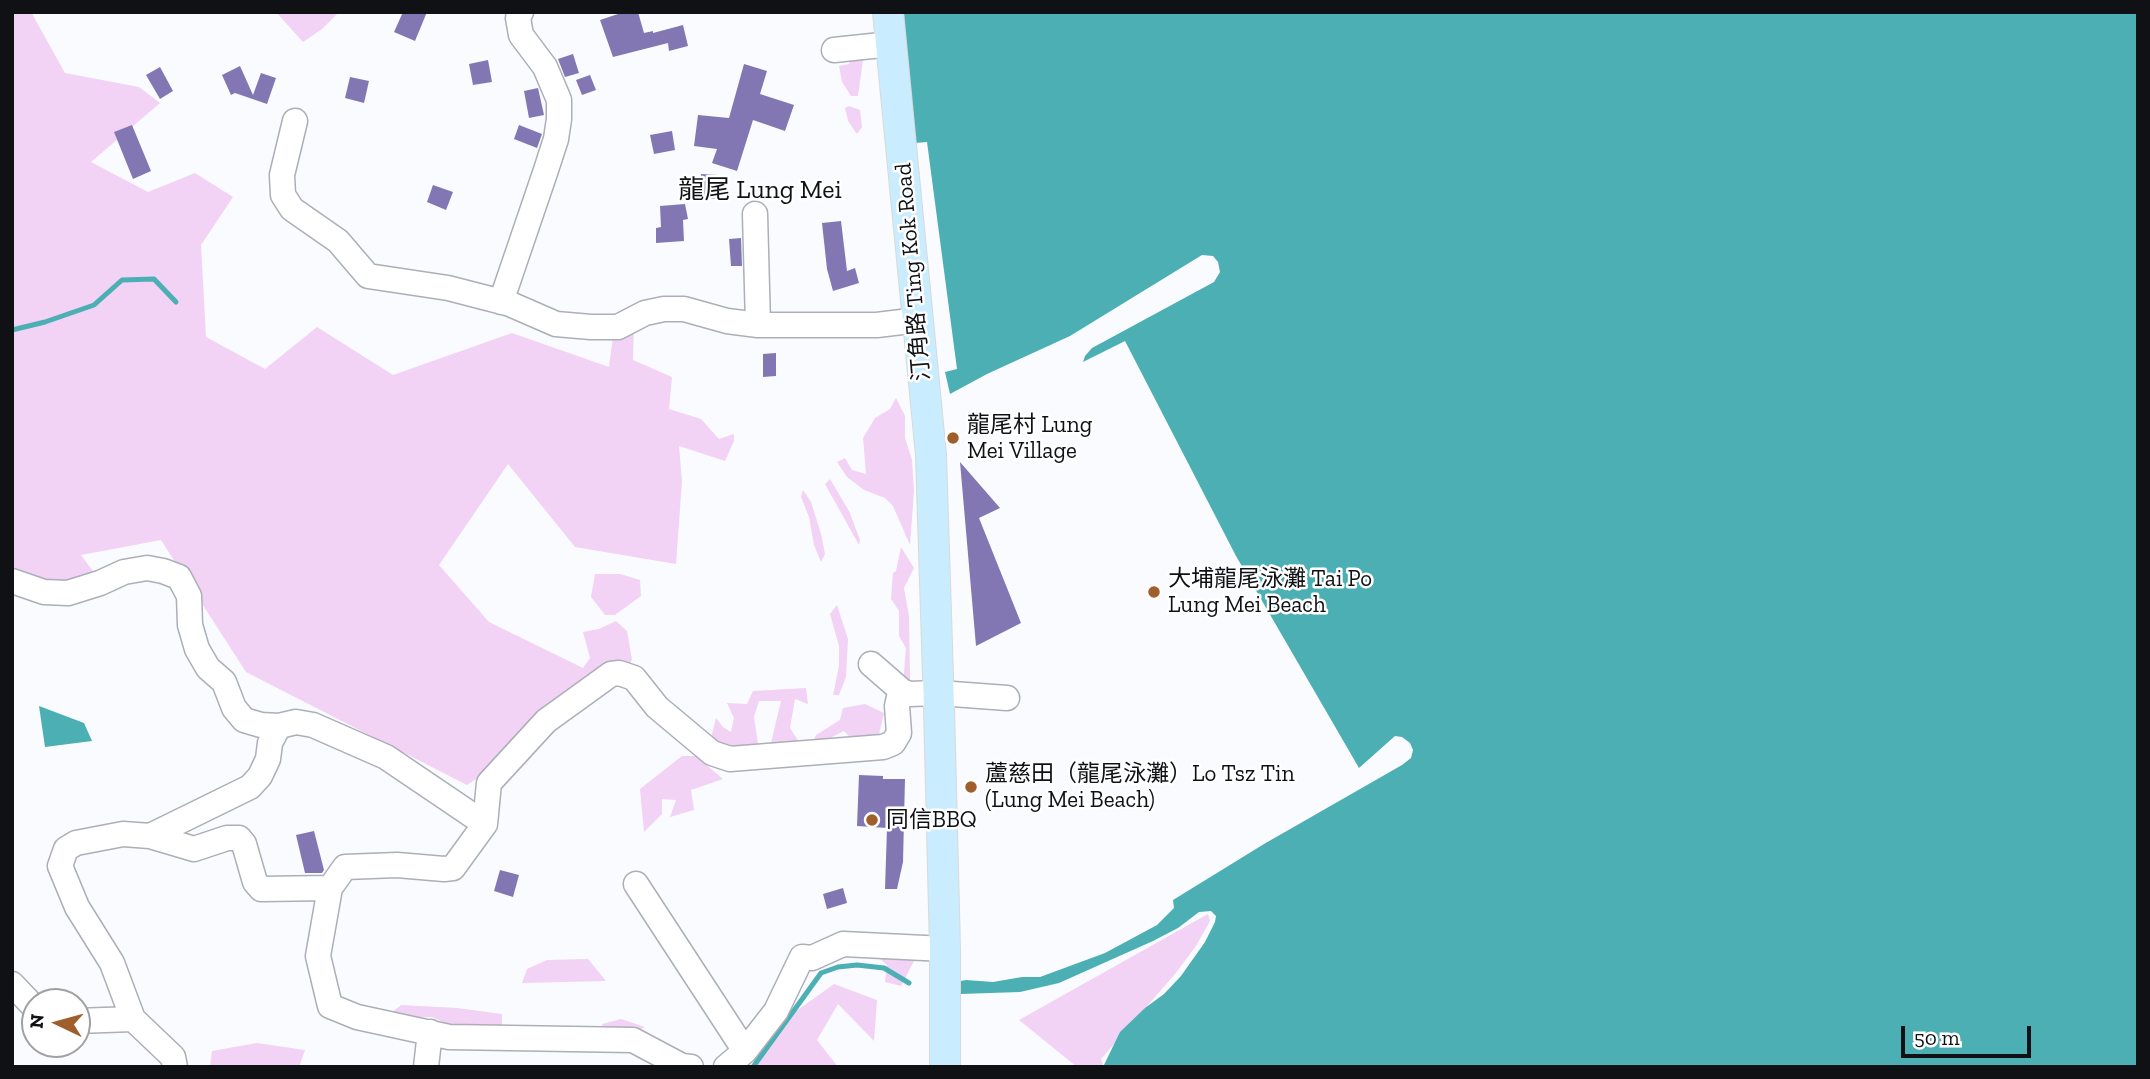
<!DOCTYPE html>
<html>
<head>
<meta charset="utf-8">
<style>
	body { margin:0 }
	#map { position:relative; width:2150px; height:1079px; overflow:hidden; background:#f9fbff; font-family:"Zilla Slab",serif }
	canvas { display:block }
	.frame { position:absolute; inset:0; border:14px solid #0f1114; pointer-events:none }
	.north { position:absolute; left:21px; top:988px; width:70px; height:70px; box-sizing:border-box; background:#fff; border:2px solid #9fa0a1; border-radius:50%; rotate:275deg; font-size:19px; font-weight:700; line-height:28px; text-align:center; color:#0f1114 }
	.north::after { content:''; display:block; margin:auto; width:24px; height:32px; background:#a05e2c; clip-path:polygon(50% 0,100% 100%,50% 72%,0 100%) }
	.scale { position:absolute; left:1901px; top:1026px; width:130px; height:32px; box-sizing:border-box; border:4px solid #0f1114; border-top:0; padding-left:9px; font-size:21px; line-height:24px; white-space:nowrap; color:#0f1114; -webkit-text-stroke:5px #fff; paint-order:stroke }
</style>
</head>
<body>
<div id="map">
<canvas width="2150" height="1079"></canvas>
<div class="frame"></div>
<div class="north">N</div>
<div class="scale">50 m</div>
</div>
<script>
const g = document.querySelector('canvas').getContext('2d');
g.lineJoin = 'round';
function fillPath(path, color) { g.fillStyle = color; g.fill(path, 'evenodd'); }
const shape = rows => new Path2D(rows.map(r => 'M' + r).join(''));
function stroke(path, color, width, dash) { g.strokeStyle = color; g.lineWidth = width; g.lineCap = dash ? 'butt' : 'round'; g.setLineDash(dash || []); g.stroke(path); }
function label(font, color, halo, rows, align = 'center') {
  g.font = font + ' "Zilla Slab","Noto Sans TC",serif'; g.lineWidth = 5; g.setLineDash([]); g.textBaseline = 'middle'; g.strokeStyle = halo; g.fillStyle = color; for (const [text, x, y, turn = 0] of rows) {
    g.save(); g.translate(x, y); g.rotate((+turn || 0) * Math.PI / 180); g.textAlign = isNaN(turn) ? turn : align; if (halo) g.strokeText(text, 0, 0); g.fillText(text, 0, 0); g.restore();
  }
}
fillPath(shape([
	[12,12,31,12,65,73,139,87,160,103,91,162,148,192,195,173,233,197,201,245,206,337,265,369,317,327,393,375,512,333,609,367,615,321,634,324,633,360,672,377,669,409,701,419,719,439,734,434,734,441,725,461,679,446,682,481,676,564,575,547,508,464,439,565,489,622,583,668,590,658,583,632,599,629,616,621,627,631,632,660,620,680,602,687,580,681,571,717,467,785,246,672,161,540,81,555,107,590,12,583],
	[276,12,339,12,322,29,303,42],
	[852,54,863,60,858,96,851,96,842,82,839,66,849,64],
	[849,106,860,110,862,127,857,134,848,121,845,108],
	[896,398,905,416,905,438,912,460,914,491,910,545,893,506,885,498,864,490,847,477,837,462,845,458,852,470,866,474,863,438,875,418,890,409],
	[830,479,849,511,860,540,859,545,825,484],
	[803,490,811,502,821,534,825,554,821,562,814,545,809,517,801,497],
	[901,547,914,568,904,588,909,616,910,680,903,685,906,648,899,636,899,611,891,599,893,573,896,571],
	[595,574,620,574,640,580,641,596,615,615,605,615,591,597],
	[837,605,848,639,846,677,839,695,833,695,839,666,839,646,830,614],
	[806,688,808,704,795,699,790,728,801,745,770,747,781,701,759,701,754,717,758,744,735,752,711,738,716,718,723,727,731,732,734,718,727,703,747,704,753,691],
	[865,704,884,713,877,743,860,747,844,731,818,744,813,742,816,735,840,720,843,708],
	[682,756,696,756,723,779,691,790,694,810,670,817,676,800,662,799,662,814,644,832,640,789],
	[1208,914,1210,921,1196,946,1175,974,1101,1059,1104,1067,1077,1067,1019,1020],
	[878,957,908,957,914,961,901,986,885,982,887,965],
	[588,959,606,981,522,983,527,969,547,960],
	[834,984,877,1000,874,1041,838,1004,817,1040,838,1067,755,1067,752,1052,771,1029],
	[401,1005,457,1008,502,1014,502,1029,447,1024,432,1017,409,1018,390,1014],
	[621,1019,645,1027,632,1034,605,1032,602,1024],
	[257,1043,305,1050,299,1067,210,1067,212,1051]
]), '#f2d2f5');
fillPath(shape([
	[901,12,2138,12,2138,1067,1103,1067,1120,1032,1145,1008,1164,994,1181,976,1205,942,1215,922,1216,916,1211,911,1199,912,1178,928,1153,941,1059,983,1020,992,960,994,956,982,966,980,993,982,1022,977,1040,977,1105,953,1157,925,1174,908,1173,900,1264,844,1402,765,1411,758,1413,750,1410,743,1402,737,1395,736,1359,768,1236,556,1125,341,1083,362,1085,356,1092,348,1214,282,1220,272,1218,262,1213,256,1202,255,1070,336,987,374,950,394,945,372,957,369,927,142,915,143],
	[39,706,84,723,92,741,45,747]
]), '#4cafb4');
stroke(shape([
	[12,330,45,322,94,305,122,280,154,279,176,302],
	[753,1067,821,973,838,967,857,965,884,968,909,983]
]), '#4cafb4', 5);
fillPath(shape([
	[403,12,427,12,415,41,394,32],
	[624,12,638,12,644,33,653,31,653,33,683,25,688,46,669,51,668,43,613,57,600,20],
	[573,54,579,73,565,77,558,59],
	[488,60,492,82,473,85,469,64],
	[744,64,767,71,760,94,794,105,785,131,753,120,737,171,712,163,717,149,694,146,698,115,729,118],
	[240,66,253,95,261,73,276,78,267,104,235,93,231,95,222,75],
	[160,67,173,91,160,99,146,75],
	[590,75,596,90,582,95,576,80],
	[350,77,369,81,364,103,345,98],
	[538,88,544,115,529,118,524,91],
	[132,125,151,171,133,179,114,132],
	[519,125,542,134,537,148,514,139],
	[672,131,675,150,654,154,650,135],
	[701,174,719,175,718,199,700,198],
	[433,185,453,192,446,210,427,202],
	[685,204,688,219,683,220,684,241,656,243,656,228,661,227,660,206],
	[841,221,847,271,855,268,859,283,833,291,827,269,822,223],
	[741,238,742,266,731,266,729,239],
	[776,353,776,376,763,377,763,354],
	[960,462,1000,508,979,518,1021,623,976,646],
	[859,775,883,776,883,779,905,779,903,862,897,889,885,889,887,828,857,826],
	[314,831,324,870,322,873,305,873,296,835],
	[500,870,519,875,513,897,494,891],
	[843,888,847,903,827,909,823,894]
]), '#8377b3');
const minor = shape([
	[834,50,891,44],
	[295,121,282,175,283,195,292,209,338,241,368,276,448,288,510,304,556,324,591,327,618,327,645,313,664,309,684,309,727,321,758,325,877,325,918,320],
	[755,214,758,325],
	[501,302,546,170,556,139,559,119,559,100,545,67,521,35,518,18,521,12],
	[12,581,44,592,68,593,100,583,124,572,147,568,163,571,179,577,189,596,190,625,197,649,208,668,224,682,234,708,244,720,261,725,279,726,296,722,313,725,386,757,485,824],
	[871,664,902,691,909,694,939,693,1007,698],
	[150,836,250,787,260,776,268,759,270,743,279,726],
	[636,884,745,1051],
	[12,984,35,1008],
	[77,1021,133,1019],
	[175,1067,173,1057,133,1019,112,963,77,907,60,866,66,849,76,843,123,834,150,836,194,849,227,838,239,838,244,844,255,882,261,889,330,888],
	[426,1067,430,1032],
	[691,1067,682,1066,633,1040,449,1037,357,1017,330,1006,318,956,330,888,345,867,397,865,444,869,453,868,485,824,489,783,546,721,611,674,619,673,634,678,657,707,712,753,730,759,883,747,893,743,899,733,897,706,899,697,902,691],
	[726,1067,745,1051,776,1011,802,957,812,958,843,944,945,949]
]);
const major = shape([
	[888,12,931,455,939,708,945,949,945,1067]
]);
stroke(minor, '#abafb7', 27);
stroke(major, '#d9d9d9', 32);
stroke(minor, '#fff', 24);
stroke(major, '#c9ecfe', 30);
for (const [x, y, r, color] of [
	[953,438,7,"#a05e2c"],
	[1154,592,7,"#a05e2c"],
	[971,787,7,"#a05e2c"],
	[872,820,7,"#a05e2c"]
]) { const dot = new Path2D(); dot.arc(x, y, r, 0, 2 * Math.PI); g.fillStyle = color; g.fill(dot); stroke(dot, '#fff', 2.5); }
label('23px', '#0f1114', '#fff', [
	["汀角路 Ting Kok Road",913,272,-95]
]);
label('23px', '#0f1114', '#fff', [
	["龍尾村 Lung",967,425],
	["Mei Village",967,451],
	["大埔龍尾泳灘 Tai Po",1168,579],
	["Lung Mei Beach",1168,605],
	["蘆慈田（龍尾泳灘）Lo Tsz Tin",985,774],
	["(Lung Mei Beach)",985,800],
	["同信BBQ",886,820]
], 'left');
label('26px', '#0f1114', '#fff', [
	["龍尾 Lung Mei",760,191]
]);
</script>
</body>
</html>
